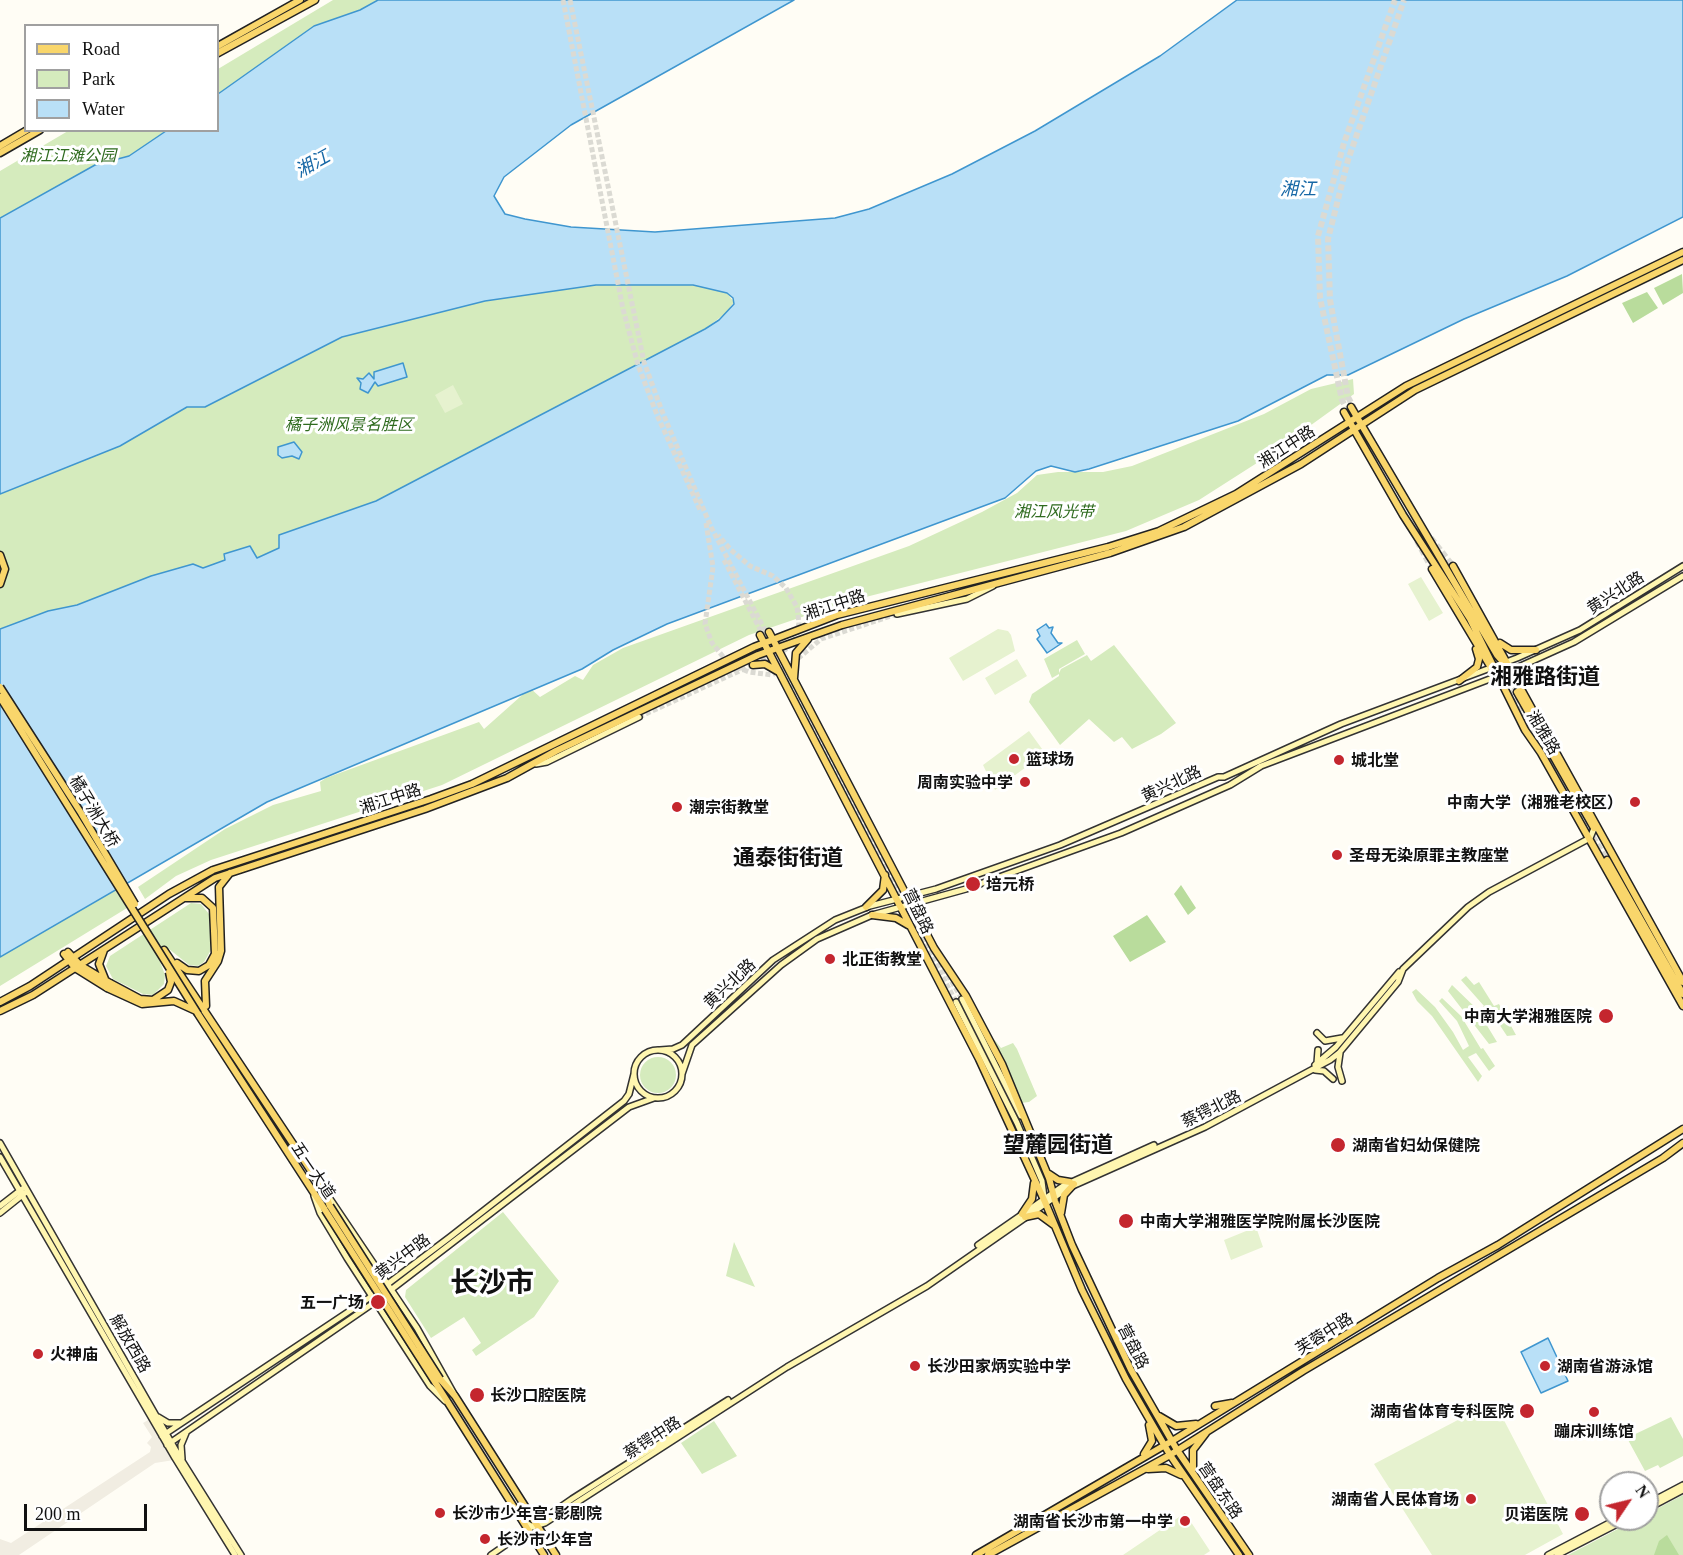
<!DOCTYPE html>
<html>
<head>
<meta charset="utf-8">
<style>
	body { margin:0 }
	#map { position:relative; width:1683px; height:1555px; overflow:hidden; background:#fffdf5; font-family:Georgia,serif }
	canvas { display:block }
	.legend { position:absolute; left:24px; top:24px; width:195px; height:108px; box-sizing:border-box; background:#fff; border:2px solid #a0a0a0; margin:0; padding:8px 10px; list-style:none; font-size:18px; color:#111 }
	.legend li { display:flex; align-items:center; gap:12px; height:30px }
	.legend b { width:30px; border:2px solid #a0a0a0 }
	.north { position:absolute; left:1599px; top:1471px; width:60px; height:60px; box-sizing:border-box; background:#fff; border:2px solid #a0a0a0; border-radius:50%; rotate:55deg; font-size:16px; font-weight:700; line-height:24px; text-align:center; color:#111 }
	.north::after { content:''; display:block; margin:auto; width:21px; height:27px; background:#c4262e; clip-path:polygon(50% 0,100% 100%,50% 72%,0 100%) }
	.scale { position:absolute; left:24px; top:1504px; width:123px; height:27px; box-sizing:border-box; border:3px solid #111; border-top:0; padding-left:8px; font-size:18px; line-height:21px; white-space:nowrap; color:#111; -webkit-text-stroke:4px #fff; paint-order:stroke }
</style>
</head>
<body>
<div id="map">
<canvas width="1683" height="1555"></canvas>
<ul class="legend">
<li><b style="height:8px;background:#f9d66b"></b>Road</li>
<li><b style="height:16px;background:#d5ebbd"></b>Park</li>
<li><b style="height:16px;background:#b9e0f7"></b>Water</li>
</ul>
<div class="north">N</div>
<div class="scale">200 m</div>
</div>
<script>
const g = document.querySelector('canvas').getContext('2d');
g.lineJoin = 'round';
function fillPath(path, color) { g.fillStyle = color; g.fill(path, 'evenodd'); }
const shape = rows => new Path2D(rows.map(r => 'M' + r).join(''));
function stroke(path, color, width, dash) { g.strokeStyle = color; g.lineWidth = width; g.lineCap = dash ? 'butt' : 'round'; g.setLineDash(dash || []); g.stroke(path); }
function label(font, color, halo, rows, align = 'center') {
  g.font = font + ' Georgia,"Noto Sans SC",serif'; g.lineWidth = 6; g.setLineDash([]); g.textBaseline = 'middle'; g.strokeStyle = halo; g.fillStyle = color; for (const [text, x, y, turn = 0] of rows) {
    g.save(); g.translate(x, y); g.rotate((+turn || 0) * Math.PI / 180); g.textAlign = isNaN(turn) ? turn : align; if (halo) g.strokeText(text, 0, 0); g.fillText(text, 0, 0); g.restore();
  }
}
fillPath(shape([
	[333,0,378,0,360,10,314,27,218,94,218,69],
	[68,131,166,131,129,156,95,165,0,218,0,171],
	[596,285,693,285,727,293,734,302,726,313,705,329,376,501,279,535,280,548,256,558,250,547,224,554,225,560,203,568,193,564,151,576,77,605,48,611,0,629,0,494,120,446,187,406,205,407,342,337,485,301],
	[1353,379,1354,394,1271,454,1199,500,1126,531,846,602,749,635,442,785,211,860,176,876,145,899,138,887,225,829,273,805,321,791,320,782,326,778,479,722,484,729,530,688,540,697,575,676,583,680,593,665,623,648,909,546,982,512,1017,493,1037,475,1058,472,1103,472,1132,466,1264,414,1311,389],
	[1077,640,1085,654,1059,669,1059,673,1061,669,1087,655,1091,661,1114,645,1176,723,1161,734,1132,749,1122,737,1114,742,1089,719,1060,745,1029,702,1032,694,1059,676,1059,674,1052,678,1044,659],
	[116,888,127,908,0,986,0,957],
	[191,903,201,904,209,914,211,950,204,962,198,966,189,965,169,949,158,956,165,975,164,984,153,995,143,994,113,979,106,966,110,956],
	[1466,976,1474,985,1479,982,1494,1006,1499,1004,1516,1035,1507,1036,1489,1009,1480,1014,1497,1042,1489,1044,1448,991,1452,985,1479,1011,1484,1006,1461,980],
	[1416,989,1435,1007,1453,1032,1463,1050,1469,1046,1457,1021,1439,1001,1442,998,1461,1016,1481,1049,1483,1048,1495,1066,1489,1071,1476,1053,1468,1057,1482,1076,1478,1082,1432,1016,1417,1001,1412,992],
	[994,1039,1001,1048,1013,1043,1017,1049,1037,1096,1029,1102,1021,1103],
	'640 1075a18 18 0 1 1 36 0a18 18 0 1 1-36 0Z',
	[503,1212,559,1281,534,1317,476,1356,472,1350,481,1343,464,1317,431,1338,405,1297,406,1290],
	[734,1242,755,1287,726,1276],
	[1671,1417,1683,1439,1683,1456,1660,1468,1658,1465,1645,1471,1627,1438],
	[714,1421,737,1456,702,1474,681,1443],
	[1683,1495,1683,1555,1568,1555,1637,1519,1647,1519,1647,1514]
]), '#d5ebbd');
fillPath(shape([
	[1682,274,1683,293,1663,305,1654,288],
	[1647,292,1658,308,1633,323,1622,303],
	[1181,885,1196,908,1188,915,1174,894],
	[1147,915,1166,942,1130,962,1113,936],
	[1667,1535,1679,1555,1654,1555,1659,1541]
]), '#b9dc9c');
fillPath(shape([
	[453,385,463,404,445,413,435,395],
	[1421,577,1443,613,1429,621,1408,584],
	[998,629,1008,631,1011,635,1015,651,963,681,949,658],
	[1017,659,1027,676,995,695,985,678],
	[1029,731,1045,753,995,790,983,765],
	[1256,1227,1263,1247,1231,1260,1224,1240],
	[1494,1401,1563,1534,1525,1555,1432,1555,1374,1464],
	[1185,1513,1210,1551,1204,1555,1123,1555]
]), '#e6f2cf');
fillPath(shape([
	[150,1419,174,1460,155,1463,19,1555,0,1555,0,1539,11,1543,150,1452,151,1447,147,1443,152,1437,143,1423]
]), '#f1ede2');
const water = shape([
	[378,0,794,0,571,125,504,177,494,196,505,214,525,219,571,227,655,232,835,218,869,209,952,174,1035,131,1160,56,1237,0,1683,0,1683,217,1567,276,1464,319,1348,375,1327,375,1238,421,1089,469,1075,472,1051,466,1036,471,1005,498,667,624,613,650,582,669,267,802,0,957,0,629,48,611,77,605,151,576,193,564,203,568,225,560,224,554,250,546,257,558,279,548,279,535,376,501,705,329,719,320,734,304,733,298,727,293,693,285,596,285,485,301,342,337,205,407,187,407,120,446,0,494,0,218,95,165,129,156,166,131,218,130,218,94,314,26,360,10,378,0],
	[403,363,407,377,378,386,375,382,368,393,360,389,361,383,357,378,363,379,369,373,374,379,374,372,403,363],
	[294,442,302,452,299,459,292,456,282,458,278,455,278,447,294,442],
	[1046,624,1049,628,1053,627,1051,633,1058,643,1062,643,1047,653,1037,639,1040,636,1037,630,1046,624],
	[1548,1338,1568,1381,1541,1393,1521,1352,1548,1338]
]);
fillPath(water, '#b9e0f7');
stroke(water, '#3f96cf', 1.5);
stroke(shape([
	[563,0,623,309,638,365,657,415,701,512],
	[570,0,644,362,662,411,711,527,768,636],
	[706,523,713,567,705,624,712,643,729,664,749,672,772,675,788,667,821,639,897,614],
	[724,560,764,637],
	[782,672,956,1002],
	[639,717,785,650,795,639,799,623,797,607,786,588,773,576,750,566,731,550,718,535],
	[940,962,962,999]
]), '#dbdad3', 5, [5, 2.5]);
stroke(shape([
	[1355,410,1348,397,1330,300,1328,239,1348,160,1404,0],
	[1352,420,1342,400,1320,298,1318,236,1344,143,1395,0],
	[1431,538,1453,566],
	[1417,541,1432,569],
	[1499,660,1517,692],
	[1509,691,1537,743],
	[1574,806,1607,860]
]), '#dbdad3', 6, [6, 3]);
const secondary = shape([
	[897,614,967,599,993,586],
	[536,764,547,762,639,717],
	[962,999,1021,1116],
	[956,1002,1017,1123,1042,1181,1044,1197],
	[1317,1033,1325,1041,1342,1038],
	[660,1050,673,1049,682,1045,773,960,835,920,870,906,936,889,1060,845,1218,777,1224,777,1341,724,1517,658,1580,630,1683,566],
	'634 1074a24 24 0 1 1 48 0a24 24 0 1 1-48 0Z',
	[1340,1053,1338,1067,1342,1081],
	[1317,1063,1318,1050],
	[1315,1065,1336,1047,1399,972],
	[1315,1070,1324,1071,1333,1079],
	[682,1074,692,1045,781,965,817,939,872,915,966,889,1121,833,1230,785,1261,766,1503,674,1574,642,1683,576],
	[0,1143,179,1456,241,1555],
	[0,1157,175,1458,235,1555],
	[326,1193,417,1328,454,1394],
	[314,1196,320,1213,347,1258,430,1386,445,1401],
	[0,1206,22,1189],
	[0,1213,25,1193],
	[978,1245,1063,1186,1154,1145],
	[158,1417,168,1423,180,1423],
	[162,1436,369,1298,450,1237,624,1101,629,1094,634,1074],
	[167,1445,375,1302,629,1107,654,1098],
	[182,1459,181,1445,186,1433],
	[1647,1504,1683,1485],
	[1647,1509,1683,1490],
	[524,1522,533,1527,545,1523,787,1367,927,1286,1068,1188,1205,1127,1330,1060,1339,1053,1398,982,1403,969,1468,907,1489,892,1590,838,1595,826],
	[491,1555,572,1499,728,1400],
	[1548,1555,1617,1519],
	[1557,1555,1627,1519]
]);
const primary = shape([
	[218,46,300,0],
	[218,53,315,0],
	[0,146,27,130],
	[0,153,40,130],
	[1351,407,1497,655,1511,671,1683,982],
	[1344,412,1403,515,1470,619,1525,730,1541,753,1683,1006],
	[0,555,5,569,0,584],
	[1453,566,1508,665],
	[1432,569,1493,671],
	[769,632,934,948,966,996,1002,1064,1049,1178,1055,1201,1072,1245,1131,1370,1177,1450,1249,1555],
	[760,635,979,1059,1045,1202,1082,1290,1126,1379,1170,1455,1239,1555],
	[1500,643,1511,650,1536,650],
	[753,665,765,664,777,671],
	[794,678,796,653,808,639],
	[1459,681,1477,667,1479,659,1476,649],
	[1517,692,1594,828],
	[1607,860,1683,994],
	[866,907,883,890,885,875],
	[872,915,896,918,908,925],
	[104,950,99,964,105,979],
	[164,950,323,1189,330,1206],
	[68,952,80,965,110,983],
	[64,954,75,968,107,988],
	[177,963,187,970,199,971,209,965,215,954,213,908,202,898,185,898],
	[0,1002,30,986,169,894,213,870,431,799,472,784,754,647,837,615,1108,547,1159,531,1236,494,1406,386,1683,252],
	[206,1006,205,981,218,961,221,951,219,887,230,873],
	[0,1011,33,995,215,878,425,809,507,778,556,751,758,655,842,625,1110,553,1184,527,1301,464,1415,390,1683,260],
	[198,1014,325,1210],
	[1049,1174,1058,1180,1070,1182],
	[1061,1213,1064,1195,1074,1184],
	[1022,1214,1032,1199,1034,1183],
	[1025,1217,1039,1214,1054,1225],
	[440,1379,455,1396,556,1555],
	[435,1382,544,1555],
	[1215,1406,1232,1403],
	[1159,1416,1176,1426,1196,1424],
	[1144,1454,1152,1441,1149,1425],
	[1148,1469,1166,1468,1181,1475],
	[1193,1469,1193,1450,1206,1433],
	[976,1555,1172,1441,1438,1278,1498,1245,1683,1129],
	[988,1555,1170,1455,1303,1371,1663,1158,1683,1143]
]);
stroke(secondary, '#333', 8);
stroke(primary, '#222', 9);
stroke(secondary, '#fff6b0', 5);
stroke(primary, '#f9d66b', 6);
const primaryBridge = shape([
	[0,687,81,813,135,904],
	[0,697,198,1014],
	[110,983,140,999,153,1000,168,990,171,982,169,972],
	[107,988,142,1004,174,1001,196,1011],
	[330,1206,440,1379],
	[325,1210,435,1382]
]);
stroke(primaryBridge, '#222', 9, []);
stroke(primaryBridge, '#f9d66b', 6);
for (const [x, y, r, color] of [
	[1014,759,6,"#c4262e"],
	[1339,760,6,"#c4262e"],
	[1025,782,6,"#c4262e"],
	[1635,802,6,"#c4262e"],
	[677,807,6,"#c4262e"],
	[1337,855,6,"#c4262e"],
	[973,884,8,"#c4262e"],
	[830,959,6,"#c4262e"],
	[1606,1016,8,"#c4262e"],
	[1338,1145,8,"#c4262e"],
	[1126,1221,8,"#c4262e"],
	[378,1302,8,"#c4262e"],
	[38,1354,6,"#c4262e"],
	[915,1366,6,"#c4262e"],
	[1545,1366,6,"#c4262e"],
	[477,1395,8,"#c4262e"],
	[1527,1411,8,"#c4262e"],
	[1594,1412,6,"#c4262e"],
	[1471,1499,6,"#c4262e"],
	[440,1513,6,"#c4262e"],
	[1582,1514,8,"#c4262e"],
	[1185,1521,6,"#c4262e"],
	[485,1539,6,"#c4262e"]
]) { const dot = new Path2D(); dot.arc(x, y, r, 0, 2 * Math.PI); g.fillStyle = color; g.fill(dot); stroke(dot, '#fff', 2); }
label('italic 16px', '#2f6b1f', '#fff', [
	["湘江江滩公园",68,155],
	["橘子洲风景名胜区",349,424],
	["湘江风光带",1054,511]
]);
label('16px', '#111', '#fff', [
	["湘江中路",1286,446,-33],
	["黄兴北路",1615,592,-33],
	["湘江中路",834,604,-18],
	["湘雅路",1544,732,59],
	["黄兴北路",1171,783,-25],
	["湘江中路",390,798,-18],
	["橘子洲大桥",95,811,59],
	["营盘路",919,911,64],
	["黄兴北路",729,983,-43],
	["蔡锷北路",1211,1108,-26],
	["五一大道",314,1170,56],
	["黄兴中路",402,1256,-37],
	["芙蓉中路",1324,1333,-32],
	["解放西路",131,1343,60],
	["营盘路",1134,1346,63],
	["蔡锷中路",652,1437,-33],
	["营盘东路",1221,1490,56]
]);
label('bold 16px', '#111', '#fff', [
	["篮球场",1026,759],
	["城北堂",1351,760],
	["周南实验中学",1013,782,"right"],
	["中南大学（湘雅老校区）",1623,802,"right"],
	["潮宗街教堂",689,807],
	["圣母无染原罪主教座堂",1349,855],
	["培元桥",986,884],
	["北正街教堂",842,959],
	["中南大学湘雅医院",1592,1016,"right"],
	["湖南省妇幼保健院",1352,1145],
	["中南大学湘雅医学院附属长沙医院",1140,1221],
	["五一广场",364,1302,"right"],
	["火神庙",50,1354],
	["长沙田家炳实验中学",927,1366],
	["湖南省游泳馆",1557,1366],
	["长沙口腔医院",490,1395],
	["湖南省体育专科医院",1514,1411,"right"],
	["蹦床训练馆",1594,1431,"center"],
	["湖南省人民体育场",1459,1499,"right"],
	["长沙市少年宫-影剧院",452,1513],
	["贝诺医院",1568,1514,"right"],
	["湖南省长沙市第一中学",1173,1521,"right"],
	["长沙市少年宫",497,1539]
], 'left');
label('italic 18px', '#1768a6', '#fff', [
	["湘江",312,163,-29],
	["湘江",1298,188]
]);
label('bold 22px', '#111', '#fff', [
	["湘雅路街道",1545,676],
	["通泰街街道",788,857],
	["望麓园街道",1058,1144]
]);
label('bold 28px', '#111', '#fff', [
	["长沙市",492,1281]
]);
</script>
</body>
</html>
